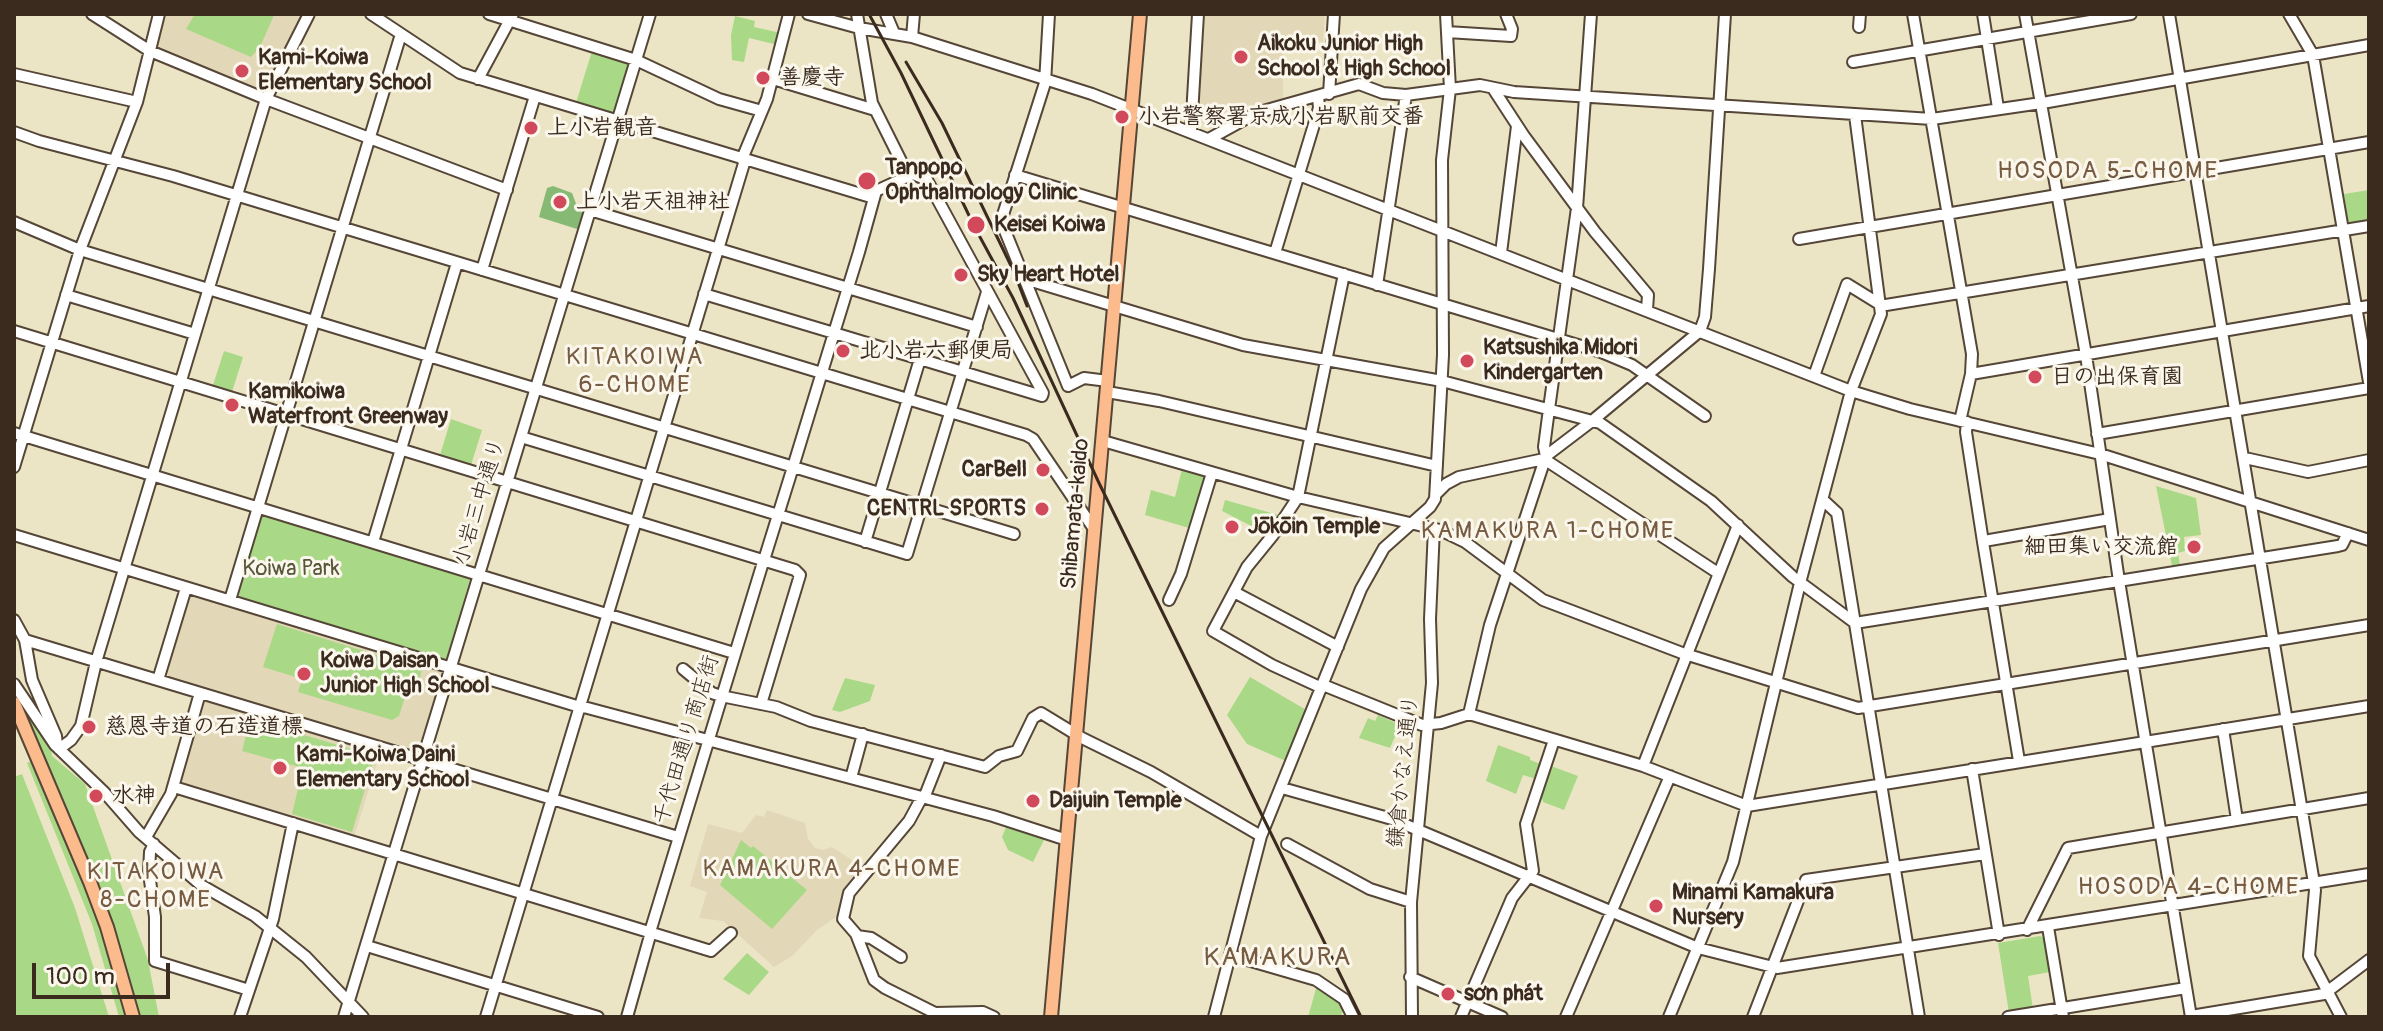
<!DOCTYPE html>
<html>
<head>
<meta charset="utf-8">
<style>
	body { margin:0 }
	#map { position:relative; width:2383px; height:1031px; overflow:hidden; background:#ebe5c6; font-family:Pangolin,sans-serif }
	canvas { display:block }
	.frame { position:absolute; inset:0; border:16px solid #3b2a1e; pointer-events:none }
	.scale { position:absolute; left:32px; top:963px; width:138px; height:36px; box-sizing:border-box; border:4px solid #3b2a1e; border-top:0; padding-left:10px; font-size:24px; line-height:28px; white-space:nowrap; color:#3b2a1e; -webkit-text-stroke:6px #fbf7ec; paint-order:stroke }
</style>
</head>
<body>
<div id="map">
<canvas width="2383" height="1031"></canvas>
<div class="frame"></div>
<div class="scale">100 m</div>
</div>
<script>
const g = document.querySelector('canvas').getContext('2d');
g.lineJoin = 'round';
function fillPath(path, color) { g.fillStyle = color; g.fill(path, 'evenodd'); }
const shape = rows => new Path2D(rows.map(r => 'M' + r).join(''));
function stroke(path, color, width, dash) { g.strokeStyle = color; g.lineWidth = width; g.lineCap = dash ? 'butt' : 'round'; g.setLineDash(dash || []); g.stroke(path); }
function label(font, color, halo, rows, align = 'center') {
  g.font = font + ' Pangolin,"Klee One",sans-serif'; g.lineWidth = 6; g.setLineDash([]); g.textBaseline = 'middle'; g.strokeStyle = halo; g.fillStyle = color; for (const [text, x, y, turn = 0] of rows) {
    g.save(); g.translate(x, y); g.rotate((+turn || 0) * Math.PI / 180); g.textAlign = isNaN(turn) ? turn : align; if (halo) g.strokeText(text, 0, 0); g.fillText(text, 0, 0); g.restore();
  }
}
fillPath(shape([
	[165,14,304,14,261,92,160,51,157,46],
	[1202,14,1325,14,1323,42,1283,40,1283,98,1254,109,1218,130,1196,120],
	[192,595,441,672,443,676,419,752,417,754,168,678,166,673,188,598],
	[204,699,380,753,354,837,180,783],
	[767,810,805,823,808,839,815,848,823,850,832,847,864,868,843,895,839,915,817,930,792,956,774,967,723,921,699,918,707,892,690,886,708,824,742,833,756,815,764,817]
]), '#e2d7b7');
fillPath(shape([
	[195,14,272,14,274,15,260,47,251,57,186,29],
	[735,16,755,21,754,27,781,33,778,45,749,38,744,62,732,60,731,35],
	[592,51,627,62,628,64,615,110,610,113,576,103],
	[2369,190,2369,220,2348,223,2344,194],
	[224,351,243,357,232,392,213,385],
	[451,419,482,430,471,465,440,455],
	[1182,469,1204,475,1206,479,1189,528,1145,515,1151,490,1175,497],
	[2156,486,2196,498,2201,535,2184,537,2185,551,2178,553,2180,565,2172,566],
	[1225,500,1282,516,1272,531,1267,529,1265,533,1222,511],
	[262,515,470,579,446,661,238,597],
	[277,624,422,669,419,682,409,684,399,716,392,720,298,692,302,679,263,667],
	[1250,677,1308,711,1288,762,1247,744,1227,715],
	[845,678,875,685,870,701,840,712,832,710],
	[15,692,51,748,52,756,85,784,148,960,159,1017,139,1017,113,928,90,865],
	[1378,715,1400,725,1390,748,1359,738,1368,718,1375,721],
	[250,719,375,756,352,832,292,814,303,768,242,751],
	[1498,745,1530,757,1530,760,1541,764,1536,779,1523,775,1516,794,1486,781],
	[33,760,91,900,127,1017,119,1017,92,924,27,763],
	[1551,766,1578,776,1564,810,1543,802,1541,795],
	[22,774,75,908,109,1017,14,1017,14,777],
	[1007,825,1045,838,1033,862,1008,850,1002,837],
	[741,840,751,848,753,846,807,890,772,929,720,885],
	[2040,936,2046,939,2050,972,2028,976,2033,1009,2009,1013,1998,943],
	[747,953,769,972,749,995,723,979],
	[1317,985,1324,990,1326,994,1340,1001,1343,1010,1341,1017,1308,1017]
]), '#a9d987');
fillPath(shape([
	[553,186,572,193,578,209,583,213,580,227,577,229,539,217,547,188]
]), '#86b974');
const minor = shape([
	[92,14,150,51,266,99,507,190],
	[371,14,460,73,874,198],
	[489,14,636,60,719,99,762,111],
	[808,14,859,28,912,37,1092,94,1851,391,1910,409,2100,454,2369,540],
	[857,14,872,103,908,175],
	[886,14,894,33],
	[1049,14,1045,83,1001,221,1068,386,1084,378,1108,381],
	[1913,14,1972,354,1971,374,1960,421],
	[1983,14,1998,108],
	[2025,14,2086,355,2119,581,2191,1017],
	[2169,14,2313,877,2315,890,2309,956,2341,1017],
	[2289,14,2313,55,2369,382],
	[1859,27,1860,14],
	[1447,32,1511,36,1512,29,1506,14],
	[912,37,914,14],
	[1853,62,2131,14],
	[14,74,137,102],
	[478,79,513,14],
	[773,79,875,110],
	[1494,90,1524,136,1595,232,1648,295,1647,310],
	[1329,94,1334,14],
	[14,132,39,141,173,176,1026,435,1033,439,1094,529],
	[1191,132,1198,14],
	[1209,139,1256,113,1359,84,1383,93,1406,95,1480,85,1514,92,1932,119,2048,102,2369,45],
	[742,159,767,99,789,14],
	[1015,175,1601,352,1632,365,1705,416],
	[590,210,977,327],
	[14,222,80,250,1014,534],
	[1799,239,2369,142],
	[1275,253,1319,108,1318,96],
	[1501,253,1517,126],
	[482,270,535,96],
	[1025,279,1243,345,1442,381,1600,423,1711,501,1793,577,1855,623,2338,546,2342,545,2348,533],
	[1377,285,1406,95],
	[704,294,834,333,1042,396,1043,393,927,180,913,174,876,191,859,252,834,333,793,467,764,560],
	[66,295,195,334],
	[14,331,795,570,800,575,761,704],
	[1971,374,2369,306],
	[1814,376,1847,284,1881,305,1886,305,2369,226],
	[1107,392,1159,401,1437,466],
	[1967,422,1966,432,1983,542,2019,761],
	[14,433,734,653],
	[2097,434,2369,388],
	[521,437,907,554,987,292],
	[1103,441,1298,497,1440,530,1465,542,1543,600,1682,653,1858,708,2369,625],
	[1546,456,1544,447,1549,409,1577,208,1591,14],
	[2245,458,2308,472,2369,460],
	[14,467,80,250,137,102,159,14],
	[1436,494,1446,484,1459,477,1544,459,1718,573],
	[1823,500,1837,513,1919,1017],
	[14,535,580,707],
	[1984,541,2110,519],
	[373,542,457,263],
	[865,542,920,359],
	[1234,592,1338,647],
	[230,600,401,34],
	[1169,600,1181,574,1212,473],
	[14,620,25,640,678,837],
	[25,640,32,680,56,736,57,745],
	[683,669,712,693,721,696,776,707,811,721,985,767,999,756,1017,751,1033,718,1041,713,1082,738,1151,772,1261,836],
	[158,680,186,588],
	[14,684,55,745,104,792,139,832,201,885,255,916,306,957,363,1017],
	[1323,685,1422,725,1441,723,1469,714,1490,625,1546,456,1592,421,1700,331,1705,317,1709,269,1725,14],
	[1322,688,1272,665,1213,631,1247,567,1273,535,1298,497,1344,274],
	[580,706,993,816,1067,840],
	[1469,714,1643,766,1747,806,2369,706],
	[2223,729,2237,820],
	[59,749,71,740,81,726,96,662,266,99,309,14],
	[1643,766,1738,525],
	[1972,769,1999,935],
	[851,778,863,734],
	[174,787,711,951,731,933],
	[1282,788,1392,819,1698,948,1777,968,2369,874],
	[922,797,909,821,849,893,843,919,856,934,874,980,885,988,935,1013,983,1012,994,1017],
	[924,798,941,755],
	[146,837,171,794,200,693],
	[154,844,150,852,149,873,155,917,155,961,249,990],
	[1287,844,1370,889,1411,902],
	[2048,927,2063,1017],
	[2027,930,2068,848,2369,798],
	[650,932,764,559],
	[857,936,871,938,901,957],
	[367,946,598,1017],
	[1230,955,1316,980,1344,999,1353,1017],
	[1410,977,1502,1017],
	[2191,1016,2324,994,2369,960],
	[240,1017,273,919,293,823],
	[344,1017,650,14],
	[486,1017,745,160],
	[627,1017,651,932],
	[1214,1017,1261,836,1361,589,1384,548,1430,507,1435,499,1443,355,1442,160,1450,89,1446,14],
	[1412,1017,1411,902,1432,683,1430,619,1434,528],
	[1461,1017,1512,898,1533,871,1526,824,1554,740],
	[1566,1017,1670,776],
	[1669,1017,1733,862,1800,583,1851,391,1881,314,1855,115],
	[1753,1017,1806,880,1985,854],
	[2008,1017,2186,988]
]);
const major = shape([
	[14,703,90,882,107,927,133,1017],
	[1051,1017,1140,14]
]);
stroke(minor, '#554637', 14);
stroke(major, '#554637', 16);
stroke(minor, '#fff', 10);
stroke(major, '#fbbb8d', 12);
stroke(shape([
	[869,14,901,73,974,226,1013,298,1099,483,1361,1017],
	[906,62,942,123,1014,272,1027,306]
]), '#3b2a1e', 3);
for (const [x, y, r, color] of [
	[1241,57,8,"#d1495b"],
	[242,71,8,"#d1495b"],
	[763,78,8,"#d1495b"],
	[1122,117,8,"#d1495b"],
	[531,128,8,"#d1495b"],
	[867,181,10,"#d1495b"],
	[560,202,8,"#d1495b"],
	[976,225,10,"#d1495b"],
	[961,275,8,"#d1495b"],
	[843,351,8,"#d1495b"],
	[1467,361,8,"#d1495b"],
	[2035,377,8,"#d1495b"],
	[232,405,8,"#d1495b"],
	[1043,470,8,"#d1495b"],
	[1042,509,8,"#d1495b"],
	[1232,527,8,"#d1495b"],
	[2194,547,8,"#d1495b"],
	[304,674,8,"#d1495b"],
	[89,727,8,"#d1495b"],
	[280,768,8,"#d1495b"],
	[96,796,8,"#d1495b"],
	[1033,801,8,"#d1495b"],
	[1656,906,8,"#d1495b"],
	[1448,994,8,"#d1495b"]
]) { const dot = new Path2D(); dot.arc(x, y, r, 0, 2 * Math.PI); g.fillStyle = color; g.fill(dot); stroke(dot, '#fbf7ec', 3); }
label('bold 22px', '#3b2a1e', '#fbf7ec', [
	["Aikoku Junior High",1257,44],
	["School & High School",1257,69],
	["Kami-Koiwa",258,58],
	["Elementary School",258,83],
	["善慶寺",779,78],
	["小岩警察署京成小岩駅前交番",1138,117],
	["上小岩観音",547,128],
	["Tanpopo",885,168],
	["Ophthalmology Clinic",885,193],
	["上小岩天祖神社",576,202],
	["Keisei Koiwa",994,225],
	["Sky Heart Hotel",977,275],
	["Katsushika Midori",1483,348],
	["Kindergarten",1483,373],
	["北小岩六郵便局",859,351],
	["日の出保育園",2051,377],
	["Kamikoiwa",248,392],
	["Waterfront Greenway",248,417],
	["CarBell",1027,470,"right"],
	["CENTRL SPORTS",1026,509,"right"],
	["Jōkōin Temple",1248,527],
	["細田集い交流館",2178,547,"right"],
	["Koiwa Daisan",320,661],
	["Junior High School",320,686],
	["慈恩寺道の石造道標",105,727],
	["Kami-Koiwa Daini",296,755],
	["Elementary School",296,780],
	["水神",112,796],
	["Daijuin Temple",1049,801],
	["Minami Kamakura",1672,893],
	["Nursery",1672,918],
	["sơn phát",1464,994]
], 'left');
label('22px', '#3b2a1e', '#fbf7ec', [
	["小岩三中通り",480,502,-73],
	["Shibamata-kaido",1076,514,-85],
	["千代田通り商店街",687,740,-73],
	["鎌倉かなえ通り",1404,771,-84]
]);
label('22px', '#565638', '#fbf7ec', [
	["Koiwa Park",291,569]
]);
g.letterSpacing = '2px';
label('24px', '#765b41', '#fbf7ec', [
	["HOSODA 5-CHOME",2108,172],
	["KITAKOIWA",635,358],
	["6-CHOME",635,386],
	["KAMAKURA 1-CHOME",1548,532],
	["KAMAKURA 4-CHOME",832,870],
	["KITAKOIWA",156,873],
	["8-CHOME",156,901],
	["HOSODA 4-CHOME",2189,888]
]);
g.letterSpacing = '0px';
g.letterSpacing = '2px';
label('26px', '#765b41', '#fbf7ec', [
	["KAMAKURA",1278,958]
]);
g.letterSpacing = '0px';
</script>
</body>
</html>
